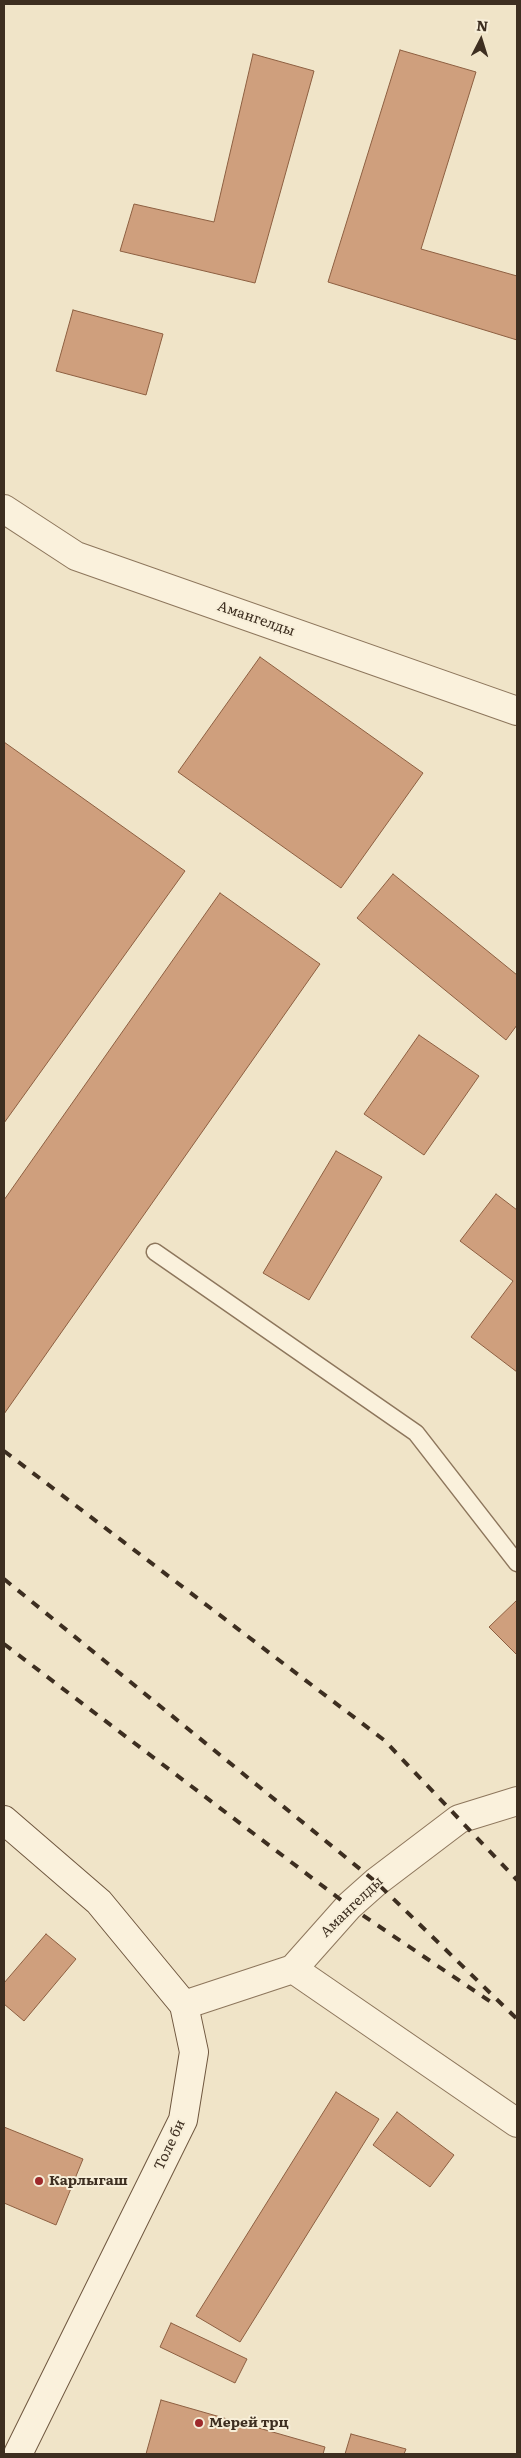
<!DOCTYPE html>
<html>
<head>
<meta charset="utf-8">
<style>
	body { margin:0 }
	#map { position:relative; width:521px; height:2458px; overflow:hidden; background:#f0e4c8; font-family:Literata,serif }
	canvas { display:block }
	.frame { position:absolute; inset:0; border:5px solid #3d2e20; pointer-events:none }
	.north { position:absolute; left:456px; top:15px; width:50px; height:50px; -webkit-text-stroke:4px #f7eed8; paint-order:stroke; rotate:5deg; font-size:14px; font-weight:700; line-height:20px; text-align:center; color:#3d2e20 }
	.north::after { content:''; display:block; margin:auto; width:18px; height:22px; background:#3d2e20; clip-path:polygon(50% 0,100% 100%,50% 72%,0 100%) }
</style>
</head>
<body>
<div id="map">
<canvas width="521" height="2458"></canvas>
<div class="frame"></div>
<div class="north">N</div>
</div>
<script>
const g = document.querySelector('canvas').getContext('2d');
g.lineJoin = 'round';
function fillPath(path, color) { g.fillStyle = color; g.fill(path, 'evenodd'); }
const shape = rows => new Path2D(rows.map(r => 'M' + r).join(''));
function stroke(path, color, width, dash) { g.strokeStyle = color; g.lineWidth = width; g.lineCap = dash ? 'butt' : 'round'; g.setLineDash(dash || []); g.stroke(path); }
function label(font, color, halo, rows, align = 'center') {
  g.font = font + ' Literata,serif'; g.lineWidth = 4; g.setLineDash([]); g.textBaseline = 'middle'; g.strokeStyle = halo; g.fillStyle = color; for (const [text, x, y, turn = 0] of rows) {
    g.save(); g.translate(x, y); g.rotate((+turn || 0) * Math.PI / 180); g.textAlign = isNaN(turn) ? turn : align; if (halo) g.strokeText(text, 0, 0); g.fillText(text, 0, 0); g.restore();
  }
}
const building = shape([
	[400,50,476,72,421,249,517,276,517,340,328,282,400,50],
	[253,54,314,71,255,283,120,251,134,204,214,222,253,54],
	[73,310,163,334,146,395,56,371,73,310],
	[260,657,423,773,341,888,178,772,260,657],
	[4,742,185,871,4,1123,4,742],
	[393,874,517,975,517,1025,506,1040,357,918,393,874],
	[220,893,320,964,4,1414,4,1200,220,893],
	[419,1035,479,1076,424,1155,364,1114,419,1035],
	[336,1151,382,1177,309,1300,263,1273,336,1151],
	[496,1194,517,1210,517,1372,471,1337,513,1281,460,1241,496,1194],
	[517,1600,517,1655,489,1627,517,1600],
	[46,1934,76,1959,24,2021,4,2004,4,1983,46,1934],
	[336,2092,379,2119,240,2342,196,2316,336,2092],
	[397,2112,454,2155,430,2187,373,2145,397,2112],
	[4,2127,83,2159,56,2225,4,2203,4,2127],
	[171,2323,247,2359,235,2383,160,2347,171,2323],
	[161,2400,325,2447,323,2454,146,2454,161,2400],
	[351,2434,406,2449,404,2454,345,2454,351,2434]
]);
fillPath(building, '#cf9f7d');
stroke(building, '#8d5f41', 1);
const lane = shape([
	[155,1252,416,1433,517,1563]
]);
const street = shape([
	[4,509,76,556,517,711],
	[293,1969,517,2123],
	[184,2005,293,1969,349,1906,376,1882,459,1819,517,1801]
]);
const secondary = shape([
	[4,1820,99,1902,184,2005,194,2052,183,2120,18,2454]
]);
stroke(lane, '#8d765c', 19);
stroke(street, '#8d765c', 30);
stroke(secondary, '#6f573f', 30);
stroke(lane, '#faf1dc', 16);
stroke(street, '#faf1dc', 28);
stroke(secondary, '#faf1dc', 28);
stroke(shape([
	[4,1451,384,1740,517,1880],
	[4,1579,376,1882,517,2019],
	[4,1644,349,1906,491,2002]
]), '#3d2e20', 4, [9, 9]);
for (const [x, y, r, color] of [
	[39,2181,5,"#9e2a2b"],
	[199,2423,5,"#9e2a2b"]
]) { const dot = new Path2D(); dot.arc(x, y, r, 0, 2 * Math.PI); g.fillStyle = color; g.fill(dot); stroke(dot, '#f7eed8', 2); }
label('14px', '#3d2e20', '#f7eed8', [
	["Амангелды",256,619,19],
	["Амангелды",352,1907,-44],
	["Толе би",170,2145,-65]
]);
label('bold 14px', '#3d2e20', '#f7eed8', [
	["Карлыгаш",49,2181],
	["Мерей трц",209,2423]
], 'left');
</script>
</body>
</html>
